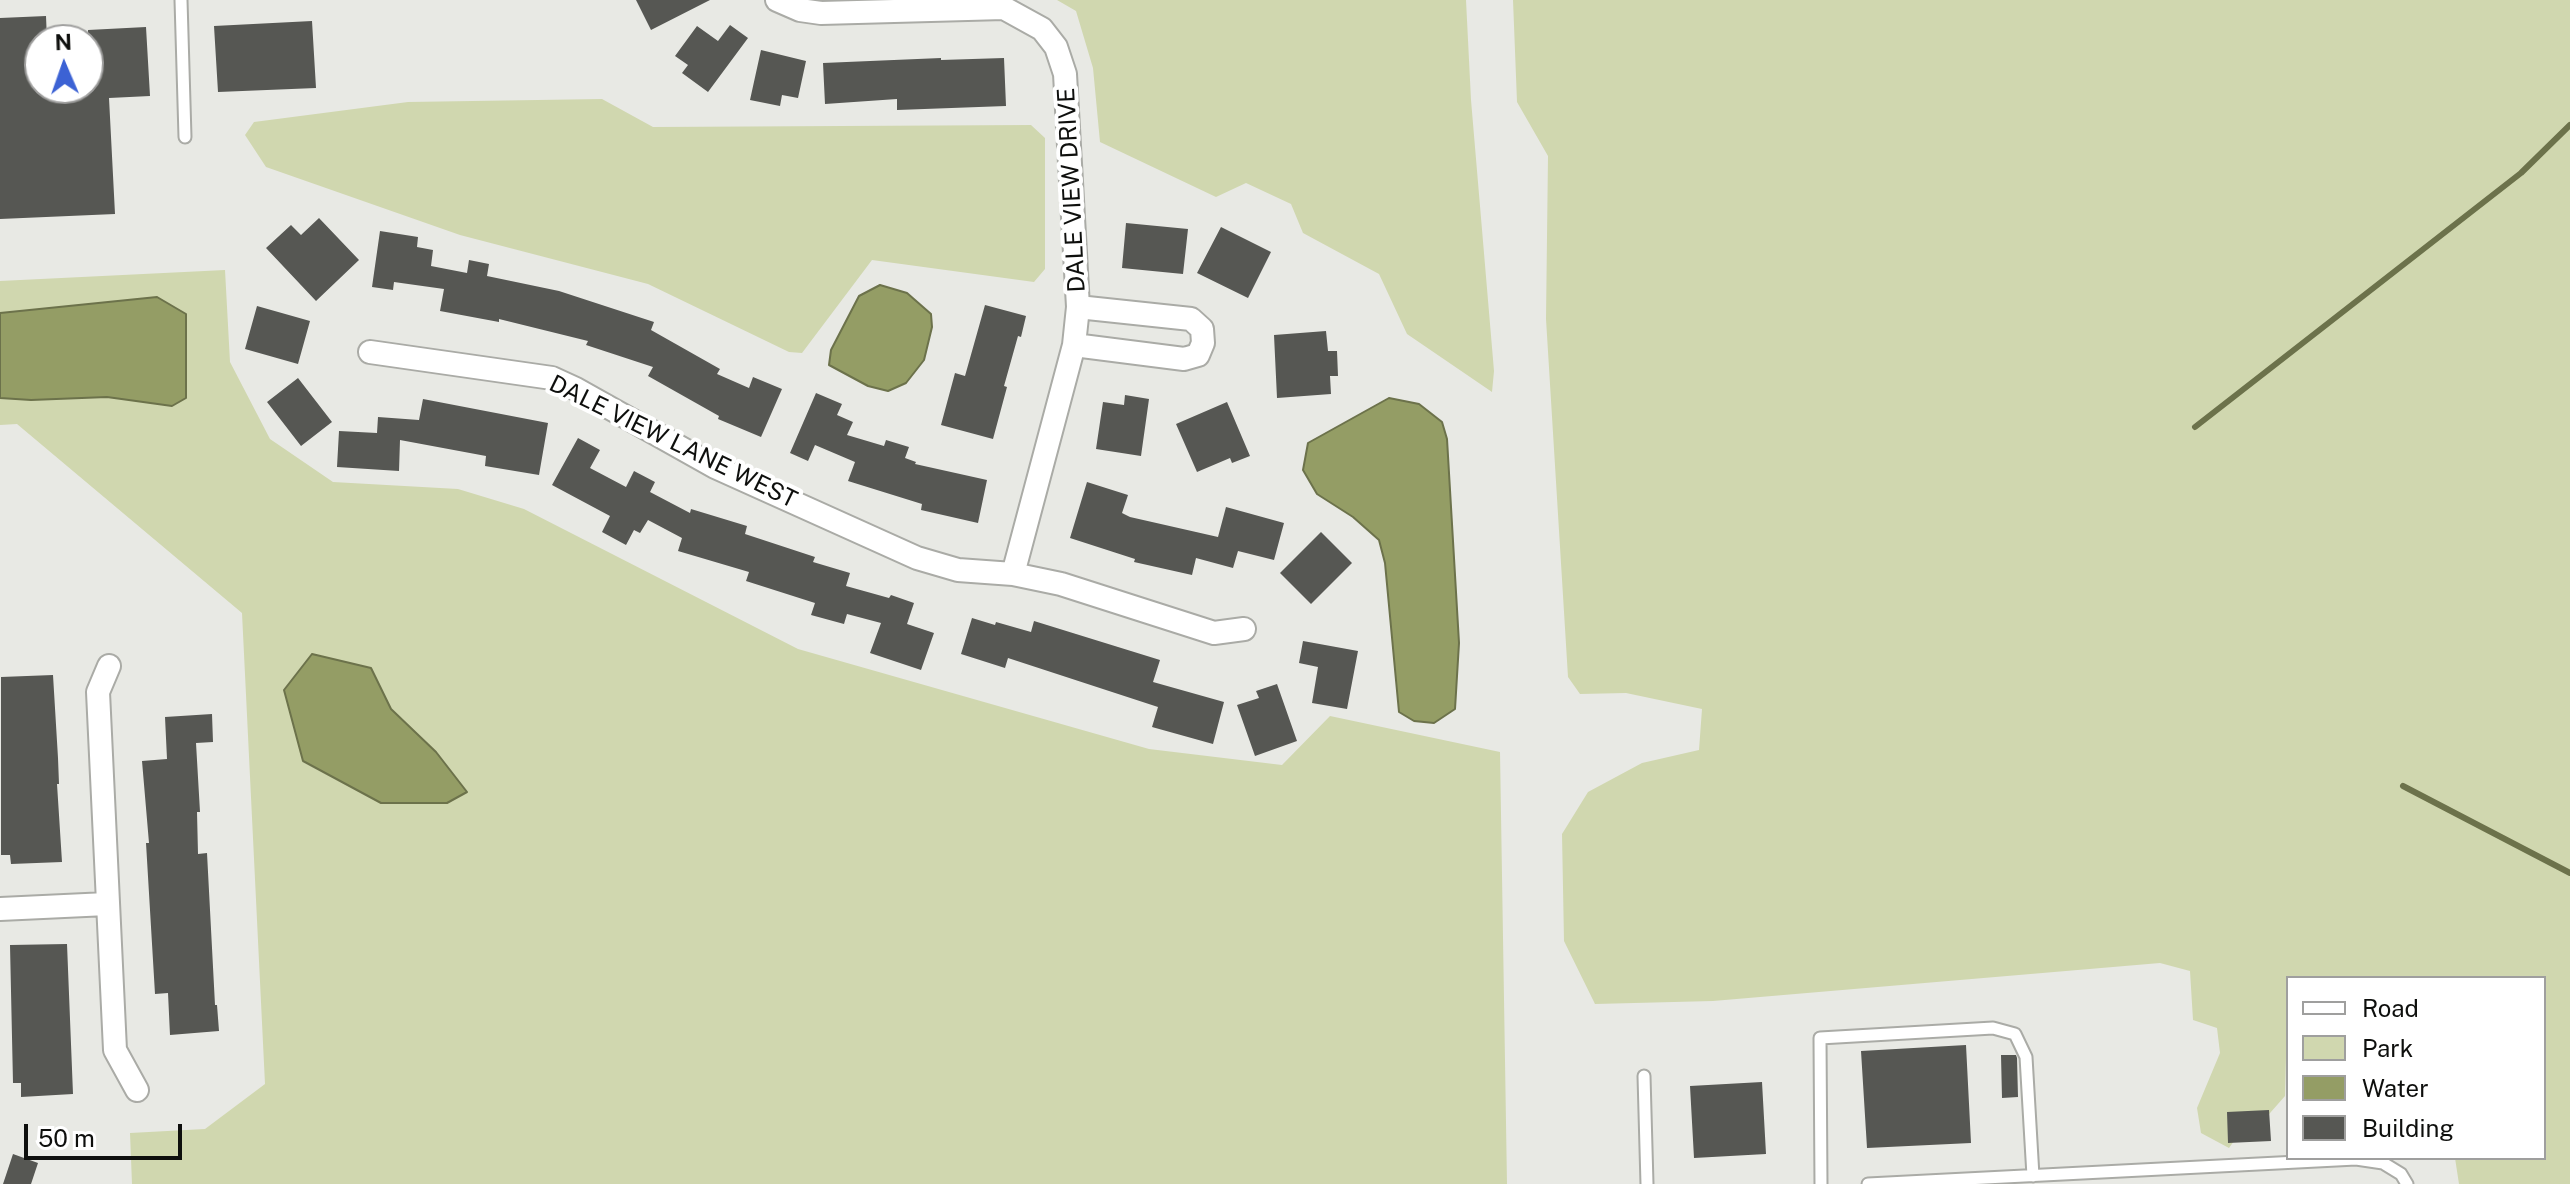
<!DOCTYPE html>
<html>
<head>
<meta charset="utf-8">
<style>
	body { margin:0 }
	#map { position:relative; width:2570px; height:1184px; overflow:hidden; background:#e8e9e4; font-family:"Public Sans",sans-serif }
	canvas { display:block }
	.legend { position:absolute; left:2286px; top:976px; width:260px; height:184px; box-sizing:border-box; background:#fff; border:2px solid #9f9f9e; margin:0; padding:10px 14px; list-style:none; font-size:24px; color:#0e0f0d }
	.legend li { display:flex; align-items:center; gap:16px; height:40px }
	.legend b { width:40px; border:2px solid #9f9f9e }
	.north { position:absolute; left:24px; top:24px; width:80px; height:80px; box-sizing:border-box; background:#fff; border:2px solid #9f9f9e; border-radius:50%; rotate:358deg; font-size:22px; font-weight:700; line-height:32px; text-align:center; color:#0e0f0d }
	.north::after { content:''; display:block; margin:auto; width:28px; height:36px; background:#3c62d4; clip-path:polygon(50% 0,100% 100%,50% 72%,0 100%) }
	.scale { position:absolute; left:24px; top:1124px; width:158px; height:36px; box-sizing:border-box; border:4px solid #0e0f0d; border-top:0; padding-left:10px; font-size:24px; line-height:28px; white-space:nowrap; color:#0e0f0d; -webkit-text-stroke:6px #fff; paint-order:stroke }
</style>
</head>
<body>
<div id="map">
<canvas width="2570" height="1184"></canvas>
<ul class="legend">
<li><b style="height:10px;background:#fff"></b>Road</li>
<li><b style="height:22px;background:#d0d7af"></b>Park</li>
<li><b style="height:22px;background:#949d65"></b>Water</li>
<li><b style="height:22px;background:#565753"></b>Building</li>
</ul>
<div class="north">N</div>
<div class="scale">50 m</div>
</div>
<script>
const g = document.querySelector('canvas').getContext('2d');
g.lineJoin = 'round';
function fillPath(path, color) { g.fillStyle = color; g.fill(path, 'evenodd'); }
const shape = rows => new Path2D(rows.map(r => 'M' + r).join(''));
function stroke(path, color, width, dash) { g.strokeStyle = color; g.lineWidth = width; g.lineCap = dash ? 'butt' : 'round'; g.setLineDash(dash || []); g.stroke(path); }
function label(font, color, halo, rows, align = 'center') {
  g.font = font + ' "Public Sans",sans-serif'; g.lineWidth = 8; g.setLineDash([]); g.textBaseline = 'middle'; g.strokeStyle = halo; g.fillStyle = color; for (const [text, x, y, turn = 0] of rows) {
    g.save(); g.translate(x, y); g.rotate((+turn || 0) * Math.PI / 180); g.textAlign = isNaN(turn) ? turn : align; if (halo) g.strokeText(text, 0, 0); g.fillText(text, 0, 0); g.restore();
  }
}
fillPath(shape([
	[1057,0,1466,0,1471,100,1494,371,1492,392,1407,334,1379,274,1303,233,1291,204,1246,183,1216,197,1100,142,1093,68,1076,11],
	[1513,0,2570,0,2570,1184,2459,1184,2455,1158,2544,1158,2544,978,2288,978,2285,1096,2263,1121,2244,1127,2229,1148,2201,1133,2197,1108,2220,1053,2217,1028,2193,1020,2190,971,2160,963,1713,1001,1595,1004,1564,941,1562,834,1588,792,1642,763,1699,750,1702,709,1626,693,1580,694,1568,677,1546,319,1548,156,1517,102],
	[602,99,653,127,1031,125,1045,138,1045,269,1034,282,872,260,802,353,789,352,648,284,460,235,266,167,245,135,254,122,408,102],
	[225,270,230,362,270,439,333,482,458,489,524,509,798,649,1149,749,1282,765,1330,716,1500,752,1507,1184,132,1184,130,1133,205,1129,265,1084,242,613,17,424,0,425,0,398,31,400,107,397,172,406,157,297,0,313,0,281],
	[371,668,391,709,436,752,467,792,381,803,303,762,284,690]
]), '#d0d7af');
const water = shape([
	[880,285,907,293,931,314,932,327,924,360,906,383,888,391,868,386,829,365,831,350,859,296,880,285],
	[157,297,186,314,186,398,172,406,107,397,31,400,0,398,0,313,157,297],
	[1389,398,1419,404,1442,422,1447,439,1459,643,1455,709,1434,723,1414,721,1399,712,1385,563,1379,540,1353,517,1317,494,1303,470,1308,443,1389,398],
	[312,654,371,668,391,709,436,752,467,792,447,803,381,803,303,761,284,690,312,654]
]);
fillPath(water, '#949d65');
stroke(water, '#6c724b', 2);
stroke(shape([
	[2195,427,2521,173,2570,125],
	[2403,786,2570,873]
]), '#6c724b', 6);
fillPath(shape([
	[636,0,710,0,651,30],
	[46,16,47,40,40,40,40,88,88,88,88,30,146,27,150,96,109,98,115,214,0,219,0,18],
	[312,21,316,88,218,92,214,26],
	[730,25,748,38,708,92,682,73,688,65,675,56,697,26,718,41],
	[761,50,806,61,798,98,782,95,780,106,750,100],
	[941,58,941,60,1004,58,1006,106,897,110,897,99,825,104,823,63],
	[319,218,359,260,316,301,266,248,291,225,301,235],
	[1126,223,1188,229,1183,274,1122,268],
	[1221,227,1271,252,1248,298,1197,273],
	[380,231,418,237,417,247,433,250,431,266,467,273,469,260,489,264,487,276,559,291,654,322,651,330,720,369,717,374,749,388,753,377,782,389,761,437,718,419,719,416,648,376,653,367,586,345,588,341,499,319,499,322,440,311,444,289,394,282,393,290,372,287],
	[985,305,1026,316,1021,337,1018,336,1004,386,1007,387,993,439,941,425,955,373,965,376],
	[257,306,310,321,298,364,245,349],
	[1326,331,1328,351,1337,351,1338,376,1330,376,1331,394,1277,398,1274,335],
	[298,378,332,422,301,446,267,402],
	[816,393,842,404,837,415,853,422,847,435,884,446,886,440,909,447,905,458,916,462,915,464,987,480,978,523,921,510,922,504,848,481,855,462,815,445,808,461,790,453],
	[1125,395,1149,399,1141,456,1096,449,1103,402,1124,405],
	[423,399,548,423,539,475,485,466,486,456,400,440,399,471,337,467,339,431,377,433,378,417,419,420],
	[1227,402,1250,456,1232,463,1230,458,1197,472,1176,424],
	[578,438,600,450,590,468,626,487,634,471,655,482,650,492,690,513,691,509,747,526,745,534,815,557,813,562,850,573,846,586,889,598,891,595,914,603,907,624,934,633,921,670,870,653,881,623,847,614,844,624,811,615,815,603,746,581,749,572,678,551,682,538,648,520,640,533,634,530,626,545,602,532,610,516,552,485],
	[1087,482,1128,495,1122,513,1130,517,1218,537,1226,507,1284,523,1274,560,1238,551,1233,568,1196,558,1192,575,1134,562,1135,559,1070,538],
	[1321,532,1352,563,1311,604,1280,573],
	[972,618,995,625,996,622,1031,632,1034,621,1160,660,1153,682,1224,702,1213,744,1152,727,1158,707,1008,658,1005,668,961,654],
	[1303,641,1358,651,1347,709,1312,703,1318,667,1299,663],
	[53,675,58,758,59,784,57,784,62,862,11,864,10,855,1,855,1,677],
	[1277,684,1297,741,1255,756,1237,705,1259,698,1256,691],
	[212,714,213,742,196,743,200,812,197,812,198,854,207,853,215,1005,217,1005,219,1031,170,1035,168,993,155,994,146,843,149,843,142,761,167,759,165,717],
	[67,944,73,1094,21,1097,21,1083,13,1083,10,945],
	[1966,1045,1971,1143,1867,1148,1861,1051],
	[2001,1055,2016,1055,2017,1058,2018,1097,2002,1098],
	[1762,1082,1766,1154,1694,1158,1690,1086],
	[2269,1110,2271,1141,2228,1143,2227,1112],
	[13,1154,38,1163,31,1184,3,1184]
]), '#565753');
const lane = shape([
	[181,0,185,137],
	[1644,1076,1647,1184],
	[1821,1184,1820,1038,1993,1028,2015,1034,2026,1057,2033,1176],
	[1868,1184,2356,1159,2383,1163,2401,1174,2407,1184]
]);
const street = shape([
	[777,0,800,10,821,13,1004,8,1042,29,1056,47,1065,74,1078,307,1074,345,1013,574],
	[1074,345,1184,359,1198,355,1203,343,1202,329,1191,319,1078,307],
	[370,352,552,378,576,389,715,467,917,558,958,570,1013,574,1061,584,1214,633,1244,629],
	[109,666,98,692,115,1050,137,1090],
	[0,909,107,904]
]);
stroke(lane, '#aaaba6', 15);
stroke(street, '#aaaba6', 26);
stroke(lane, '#fff', 11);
stroke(street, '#fff', 22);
label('24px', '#0e0f0d', '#fff', [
	["DALE VIEW DRIVE",1072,190,-93],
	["DALE VIEW LANE WEST",673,442,26]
]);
</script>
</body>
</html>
